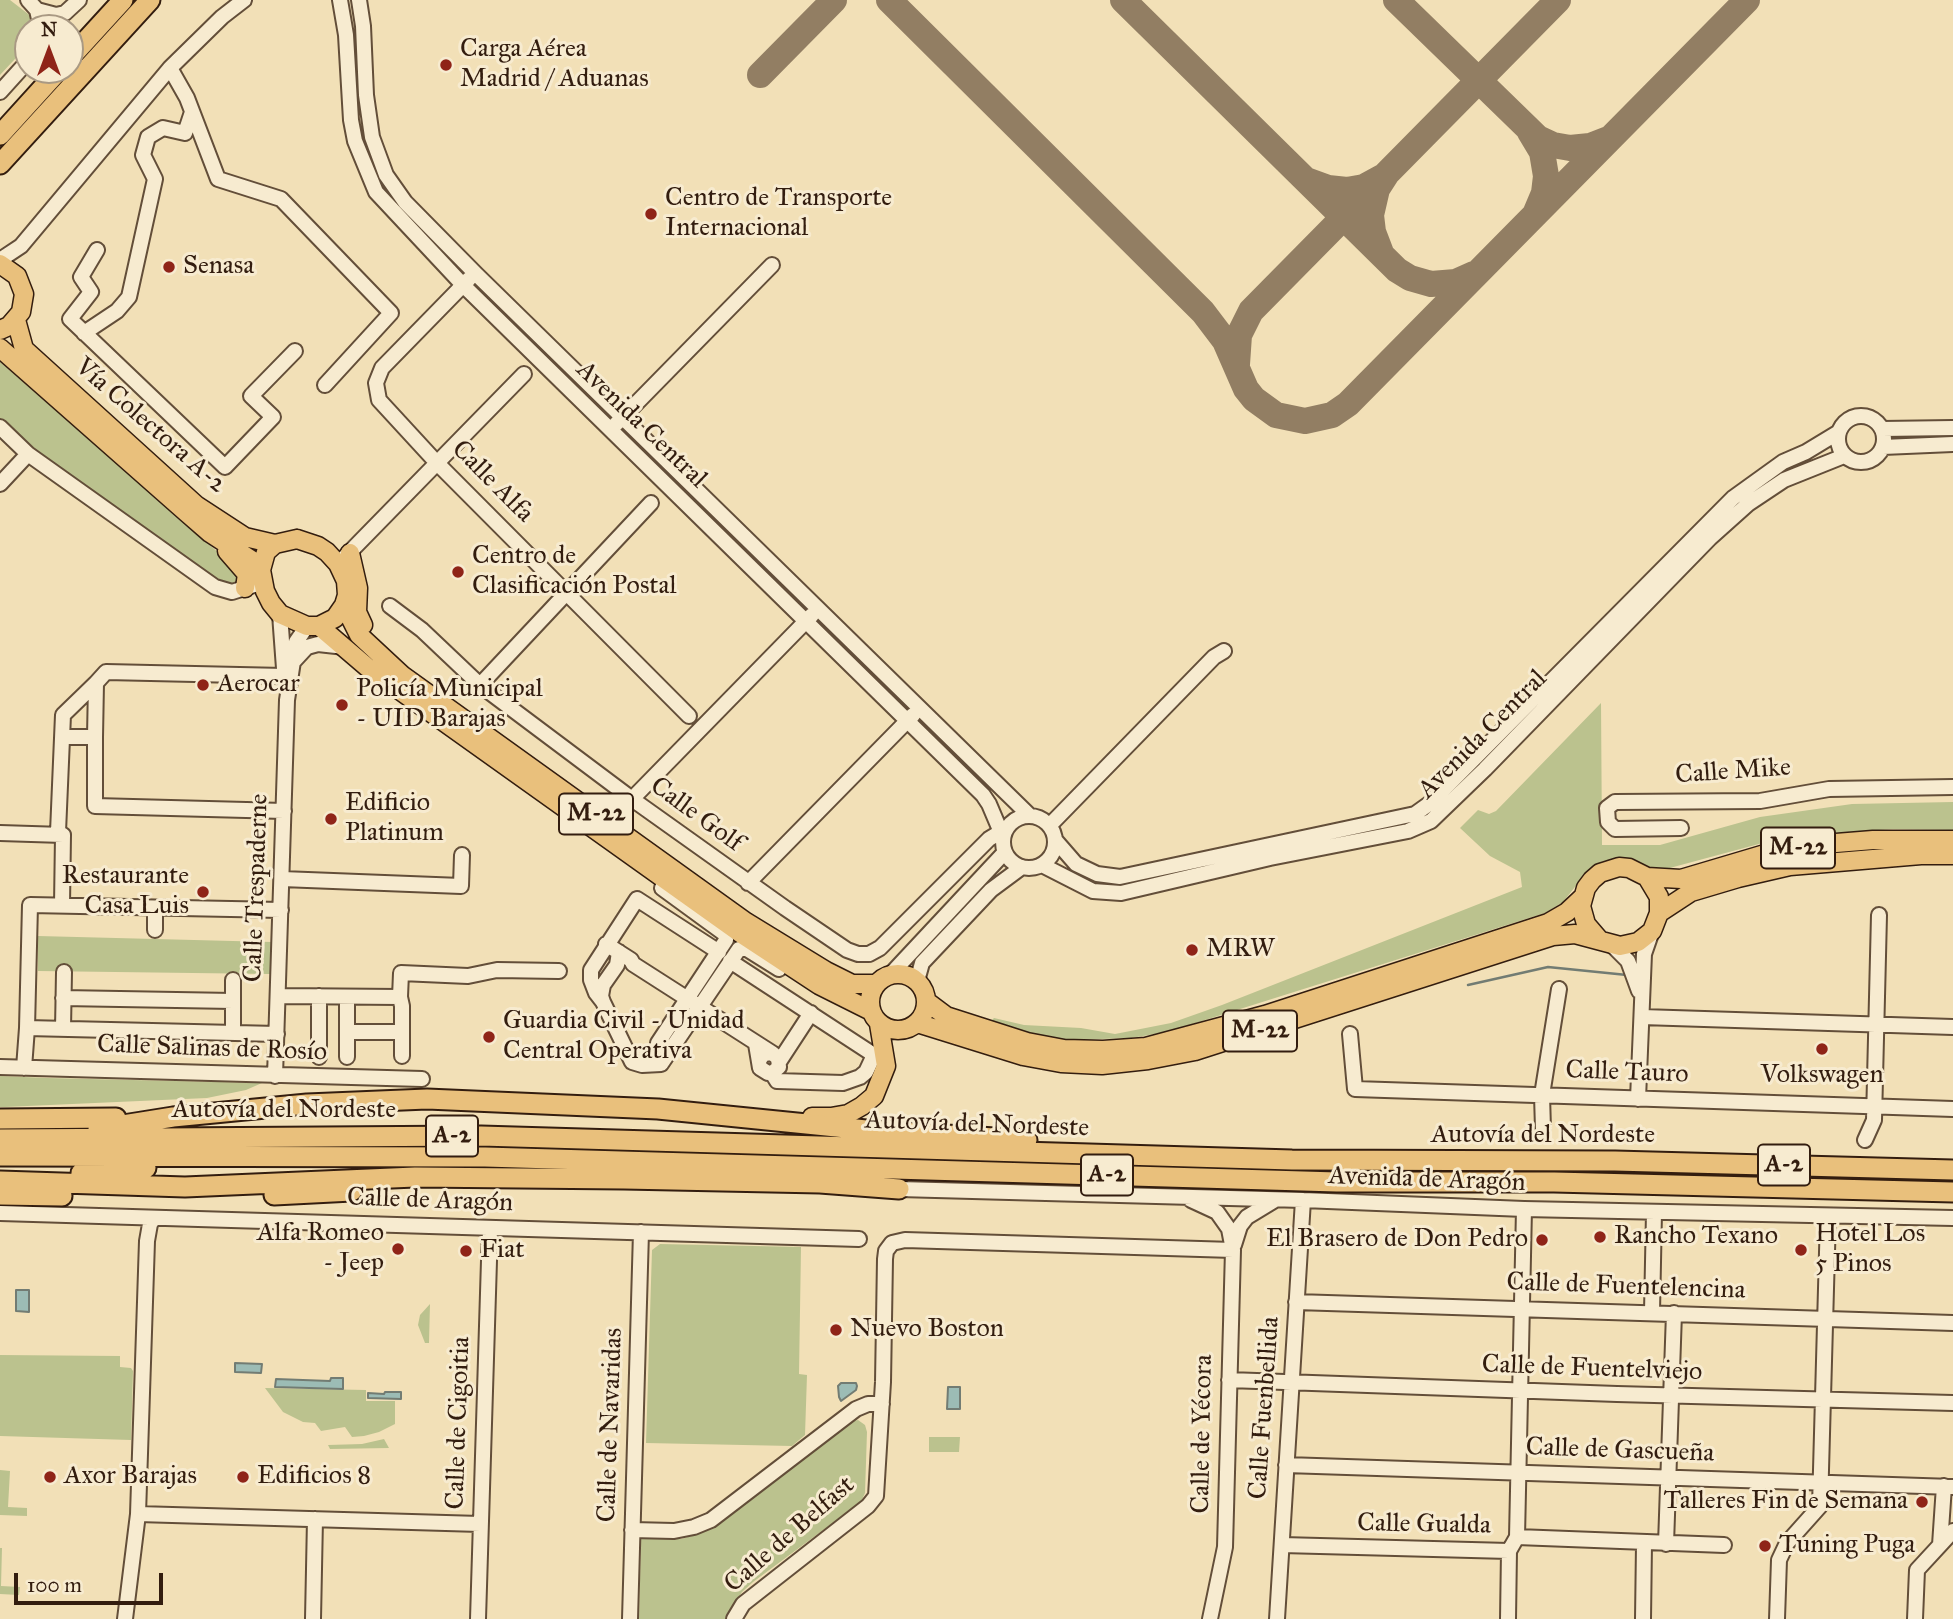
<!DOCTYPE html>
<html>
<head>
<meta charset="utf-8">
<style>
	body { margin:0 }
	#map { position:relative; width:1953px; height:1619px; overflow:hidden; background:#f2e0b7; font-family:"IM FELL Great Primer",serif }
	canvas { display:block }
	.north { position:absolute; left:14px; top:14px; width:70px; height:70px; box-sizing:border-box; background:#f7ebd0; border:2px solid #a99983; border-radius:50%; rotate:0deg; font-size:19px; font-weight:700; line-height:28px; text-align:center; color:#331d0f }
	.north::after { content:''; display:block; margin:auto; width:24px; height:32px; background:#8f2418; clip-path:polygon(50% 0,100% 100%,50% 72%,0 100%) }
	.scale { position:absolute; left:14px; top:1573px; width:149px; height:32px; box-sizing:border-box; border:4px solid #331d0f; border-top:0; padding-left:9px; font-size:21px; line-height:24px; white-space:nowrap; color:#331d0f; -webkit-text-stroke:5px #f7ebd0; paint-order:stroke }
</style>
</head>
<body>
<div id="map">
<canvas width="1953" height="1619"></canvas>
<div class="north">N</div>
<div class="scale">100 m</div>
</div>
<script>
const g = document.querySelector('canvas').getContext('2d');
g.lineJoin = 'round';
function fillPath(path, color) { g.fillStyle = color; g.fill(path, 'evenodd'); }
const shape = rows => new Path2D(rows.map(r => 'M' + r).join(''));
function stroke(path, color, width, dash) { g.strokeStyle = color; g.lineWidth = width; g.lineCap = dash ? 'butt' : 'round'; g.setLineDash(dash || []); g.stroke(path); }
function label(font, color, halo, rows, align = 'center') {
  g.font = font + ' "IM FELL Great Primer",serif'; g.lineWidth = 6; g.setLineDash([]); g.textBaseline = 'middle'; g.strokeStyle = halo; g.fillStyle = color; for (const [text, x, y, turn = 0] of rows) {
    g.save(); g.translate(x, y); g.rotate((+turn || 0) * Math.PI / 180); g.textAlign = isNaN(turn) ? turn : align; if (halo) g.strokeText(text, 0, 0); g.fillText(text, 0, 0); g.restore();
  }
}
fillPath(shape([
	[0,0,10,0,32,17,34,28,28,28,28,45,0,75],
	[0,362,228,561,241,581,236,585,224,586,59,471,0,422],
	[1601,703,1602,845,1660,845,1760,817,1852,804,1953,802,1953,830,1893,829,1819,834,1770,841,1666,869,1656,869,1626,859,1603,861,1590,868,1563,902,1545,913,1167,1032,1131,1038,1070,1040,1044,1037,991,1021,994,1018,1024,1025,1081,1028,1115,1034,1171,1023,1222,1005,1522,887,1520,872,1490,856,1460,828,1478,810,1489,814,1496,811],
	[38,936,272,942,270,974,38,971],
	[0,1076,47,1078,262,1083,246,1090,207,1098,5,1107,0,1107],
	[660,1244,801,1247,799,1374,807,1375,805,1435,792,1446,646,1443,652,1250],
	[430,1304,429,1343,425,1343,418,1325,420,1315],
	[0,1355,120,1356,120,1367,131,1368,133,1371,131,1440,0,1436],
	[265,1388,366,1390,366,1401,395,1401,395,1424,379,1432,364,1436,352,1437,345,1427,321,1431,315,1423,303,1422,283,1412],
	[858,1420,865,1425,867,1432,865,1493,861,1502,753,1582,742,1592,730,1610,728,1619,639,1619,641,1539,681,1539,699,1534,714,1526,850,1422],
	[929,1437,960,1437,959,1452,929,1452],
	[384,1439,389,1448,330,1449,328,1445,362,1444],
	[0,1470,10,1471,8,1507,27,1508,27,1516,0,1515],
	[0,1548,2,1548,1,1586,20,1587,19,1595,0,1594]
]), '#bbc28e');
const water = shape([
	[16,1290,29,1290,29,1312,16,1311,16,1290],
	[235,1363,262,1364,261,1373,235,1372,235,1363],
	[331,1378,343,1378,343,1389,275,1387,276,1379,330,1381,331,1378],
	[841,1383,856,1383,857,1386,856,1390,841,1401,839,1397,838,1386,841,1383],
	[948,1387,960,1387,960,1409,947,1409,948,1387],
	[385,1392,401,1392,401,1399,368,1398,368,1393,384,1394,385,1392]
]);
fillPath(water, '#9cbcb5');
stroke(water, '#727c73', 2);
stroke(shape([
	[1468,985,1548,967,1627,975]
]), '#727c73', 2.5);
stroke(shape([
	[889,0,1203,312,1225,341,1246,389,1254,399,1276,415,1305,421,1332,415,1348,404,1747,0],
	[1123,0,1397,270,1410,278,1431,284,1456,282,1474,274],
	[1396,0,1538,138,1553,145,1570,148,1590,146,1608,139],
	[760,75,834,0],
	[1530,132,1542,152,1546,176,1544,193,1536,212],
	[1306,180,1328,188,1347,190,1364,187,1386,175,1377,189,1371,215,1373,232,1381,253],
	[1237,364,1239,335,1251,311,1558,0]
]), '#927e63', 26);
const minor = shape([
	[28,0,37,10,56,15,65,13,79,0],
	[340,0,346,35,351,120,355,141,376,192,463,285,983,795,989,804,1003,837],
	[359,0,363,26,366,95,372,137,386,175,405,202,476,274,1030,816],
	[37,10,41,28],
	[170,68,187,98,218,179,281,199,391,313,325,385],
	[0,92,28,61],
	[97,250,81,277,91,292,70,319,225,467,273,417,251,396,295,351],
	[0,260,21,246,170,68,222,17,244,0],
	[469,279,382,368,376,383,379,400,437,463,689,716],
	[84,333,117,311,129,297,155,179,143,155,148,137,163,128,185,133,192,112],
	'1838 439a23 23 0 1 1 46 0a23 23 0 1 1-46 0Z',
	[616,424,772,265],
	[0,427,28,454,215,587,232,592,254,585],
	[1882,429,1953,428],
	[1883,447,1953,444],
	[0,484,28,454],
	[344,558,524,374],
	[390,606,422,630,480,685,632,799,785,908,847,950,858,954,869,954,880,948,989,839,1007,828],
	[280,614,285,682],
	[294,661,307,647,318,644,345,647],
	[284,676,106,672,96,683,95,737,95,806,284,811],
	[480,685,651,503],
	[63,737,95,737],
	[632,799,812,615],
	'1003 842a26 26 0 1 1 52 0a26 26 0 1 1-52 0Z',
	[1050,825,1214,657,1224,651],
	[1681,828,1615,829,1608,822,1607,808,1615,802,1760,801,1829,789,1953,787],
	[0,833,63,835],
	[1056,841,1076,864,1097,874,1120,877,1415,814,1429,804,1454,779,1733,498,1783,462,1806,452,1839,432],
	[1042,865,1093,891,1121,893,1270,858,1408,831,1431,821,1485,769,1710,538,1748,504,1784,480,1844,456],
	[282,879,461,886,462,855],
	[748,883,913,715],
	[662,888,725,934,726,940,658,1043,671,1051],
	[62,905,63,835,58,832,63,715,96,683],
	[155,930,155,908],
	[606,944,631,960,633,964,772,1053],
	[1611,944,1628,961,1639,991],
	[719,952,637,899,591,970,591,980,596,993,603,1002,632,1062,642,1065,661,1064,739,949,747,949,779,969],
	[730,961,874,1055,866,1072,860,1077,843,1083,777,1081,772,1073],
	[891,974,1005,852],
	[917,981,922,963,991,890,1022,867],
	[279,996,400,997,401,973,468,976,497,970,559,971],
	[319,996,319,1057],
	[347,997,347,1057],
	[400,997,402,1006,402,1056],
	[63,998,233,1001,233,1033],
	[233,1001,233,980],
	[603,1002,601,996,603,985,617,965,619,952],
	[1642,1017,1953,1027],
	[27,1028,277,1034],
	[63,1029,64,972],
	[347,1032,402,1032],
	[1350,1034,1355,1089,1953,1109],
	[756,1044,760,1068,768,1073,772,1073,779,1067,778,1058,772,1053,764,1054,760,1059],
	[779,1062,811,1013],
	[0,1067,422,1079],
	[24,1068,27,1028,30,905,281,910],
	[275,1076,287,700,296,642,307,626],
	[1638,1099,1644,954,1652,931],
	[1543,1129,1542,1095,1559,989],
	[1865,1140,1874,1120,1879,915],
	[899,1189,1303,1200,1524,1209,1953,1218],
	[1191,1200,1217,1212,1229,1229,1233,1250,1225,1547,1210,1619],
	[0,1213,859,1239],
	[1234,1245,1240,1226,1247,1217,1275,1200],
	[1296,1302,1953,1323],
	[1652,1312,1654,1212],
	[1229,1380,1617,1394,1953,1403],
	[1286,1465,1953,1487],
	[138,1514,480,1524],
	[632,1530,674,1531,694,1527,711,1520,856,1409,868,1404,882,1404],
	[1517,1537,1724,1545],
	[1666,1544,1674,1313],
	[1282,1545,1509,1551,1517,1537,1524,1209],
	[1940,1545,1944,1486],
	[125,1619,138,1514,147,1241,150,1224,154,1218],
	[313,1619,315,1519],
	[478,1619,490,1228],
	[630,1619,641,1232],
	[734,1619,743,1604,868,1506,876,1496,883,1382,885,1259,886,1251,892,1243,905,1240,1233,1250],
	[1277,1619,1303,1200],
	[1508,1619,1509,1551],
	[1643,1619,1644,1544],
	[1777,1619,1779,1560,1787,1543,1820,1506,1828,1216],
	[1915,1619,1917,1570,1953,1531]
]);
const major = shape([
	[0,264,17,276,24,294,21,312,9,326,0,330],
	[16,320,24,349,196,505,245,537,275,544],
	[0,348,187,513,210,533,253,561,261,570],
	[297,539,318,546,327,552,338,564,346,581,347,595,344,605,335,618,319,626,307,626,280,614,271,603,265,591,261,570,266,552,275,544,297,539],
	[227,551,247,574,245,588],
	[350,553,358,588,357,612,363,625],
	[344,605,359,635,402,675,746,922,826,971,852,984,876,984],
	[319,626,367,667,740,933,819,985,871,1011],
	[1647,877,1681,879,1782,849,1836,843,1873,840,1953,840],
	[1659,913,1691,892,1738,878,1790,866,1921,855,1953,855],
	'870 1002a28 28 0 1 1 56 0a28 28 0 1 1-56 0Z',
	[926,1001,946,1016,1027,1042,1064,1049,1103,1050,1146,1047,1265,1015,1548,923,1567,912,1583,897],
	[917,1023,1023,1056,1061,1063,1102,1065,1148,1060,1195,1051,1553,936,1575,934,1620,946,1638,942,1652,931,1659,913,1659,897,1647,877,1629,868,1619,867,1600,873,1592,880,1586,888,1581,906,1586,924,1598,938],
	[812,1117,831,1117,848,1114,862,1106,874,1096,886,1066,879,1024]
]);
const highway = shape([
	[70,58,123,0],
	[0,135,59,70],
	[0,164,150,0],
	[0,1119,116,1118],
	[98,1129,173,1117,307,1104,427,1099,658,1109,866,1130,1027,1140],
	[0,1139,481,1136,1292,1160,1615,1161,1953,1170],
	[0,1156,485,1157,1337,1182,1554,1182,1953,1192],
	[81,1173,146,1168],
	[0,1181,185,1187,415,1177,624,1179,820,1183,899,1189],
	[0,1195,62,1196],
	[274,1195,352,1191]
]);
stroke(minor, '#634e39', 18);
stroke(major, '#331d0f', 21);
stroke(highway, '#331d0f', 23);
stroke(minor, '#f7ebd0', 14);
stroke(major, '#e9c07c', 18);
stroke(highway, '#e9c07c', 19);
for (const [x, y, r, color] of [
	[446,65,7,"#8f2418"],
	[651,214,7,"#8f2418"],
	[169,267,7,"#8f2418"],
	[458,572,7,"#8f2418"],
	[203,685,7,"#8f2418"],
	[342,705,7,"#8f2418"],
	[331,819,7,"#8f2418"],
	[203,892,7,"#8f2418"],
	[1192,950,7,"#8f2418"],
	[489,1037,7,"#8f2418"],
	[1822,1049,7,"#8f2418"],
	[1600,1237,7,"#8f2418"],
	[1542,1240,7,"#8f2418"],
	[398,1249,7,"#8f2418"],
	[1801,1250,7,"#8f2418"],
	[466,1251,7,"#8f2418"],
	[836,1330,7,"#8f2418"],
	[50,1477,7,"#8f2418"],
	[243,1477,7,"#8f2418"],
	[1922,1502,7,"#8f2418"],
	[1765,1546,7,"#8f2418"]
]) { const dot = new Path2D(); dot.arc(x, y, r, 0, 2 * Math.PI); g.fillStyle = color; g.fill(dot); stroke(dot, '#f7ebd0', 2.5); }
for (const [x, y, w] of [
	[596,814,74],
	[1798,848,74],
	[1260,1031,74],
	[452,1136,52],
	[1784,1165,52],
	[1107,1175,52]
]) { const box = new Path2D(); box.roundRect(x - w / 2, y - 20.5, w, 41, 5); g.fillStyle = '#f7ebd0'; g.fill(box); stroke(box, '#331d0f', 2); }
label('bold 24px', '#331d0f', null, [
	["M-22",596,814],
	["M-22",1798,848],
	["M-22",1260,1031],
	["A-2",452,1136],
	["A-2",1784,1165],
	["A-2",1107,1175]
]);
label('26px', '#331d0f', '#f7ebd0', [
	["Carga Aérea",460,50],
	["Madrid / Aduanas",460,80],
	["Centro de Transporte",665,199],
	["Internacional",665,229],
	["Senasa",183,267],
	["Centro de",472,557],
	["Clasificación Postal",472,587],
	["Aerocar",217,685],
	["Policía Municipal",356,690],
	["- UID Barajas",356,720],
	["Edificio",345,804],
	["Platinum",345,834],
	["Restaurante",189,877,"right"],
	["Casa Luis",189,907,"right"],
	["MRW",1206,950],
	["Guardia Civil - Unidad",503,1022],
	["Central Operativa",503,1052],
	["Volkswagen",1822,1076,"center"],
	["Alfa Romeo",384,1234,"right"],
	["- Jeep",384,1264,"right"],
	["Hotel Los",1815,1235],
	["5 Pinos",1815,1265],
	["Rancho Texano",1614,1237],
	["El Brasero de Don Pedro",1528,1240,"right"],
	["Fiat",480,1251],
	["Nuevo Boston",850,1330],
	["Axor Barajas",64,1477],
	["Edificios 8",257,1477],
	["Talleres Fin de Semana",1908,1502,"right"],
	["Tuning Puga",1779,1546]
], 'left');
label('26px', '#331d0f', '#f7ebd0', [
	["Avenida Central",641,425,44],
	["Vía Colectora A-2",150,426,41],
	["Calle Alfa",492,482,45],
	["Avenida Central",1483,735,-45],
	["Calle Mike",1733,772,-4],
	["Calle Golf",696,815,36],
	["Calle Trespaderne",257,888,-88],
	["Calle Salinas de Rosío",212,1049,2],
	["Calle Tauro",1627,1073,2],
	["Autovía del Nordeste",284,1111],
	["Autovía del Nordeste",977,1125,2],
	["Autovía del Nordeste",1543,1136],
	["Avenida de Aragón",1427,1180,2],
	["Calle de Aragón",430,1201,2],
	["Calle de Fuentelencina",1626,1287,2],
	["Calle de Fuentelviejo",1592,1369,2],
	["Calle Fuenbellida",1265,1408,-86],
	["Calle de Cigoitia",459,1423,-88],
	["Calle de Navaridas",611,1425,-88],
	["Calle de Yécora",1203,1434,-89],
	["Calle de Gascueña",1620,1451,2],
	["Calle Gualda",1424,1525,1],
	["Calle de Belfast",790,1535,-41]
]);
</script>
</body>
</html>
